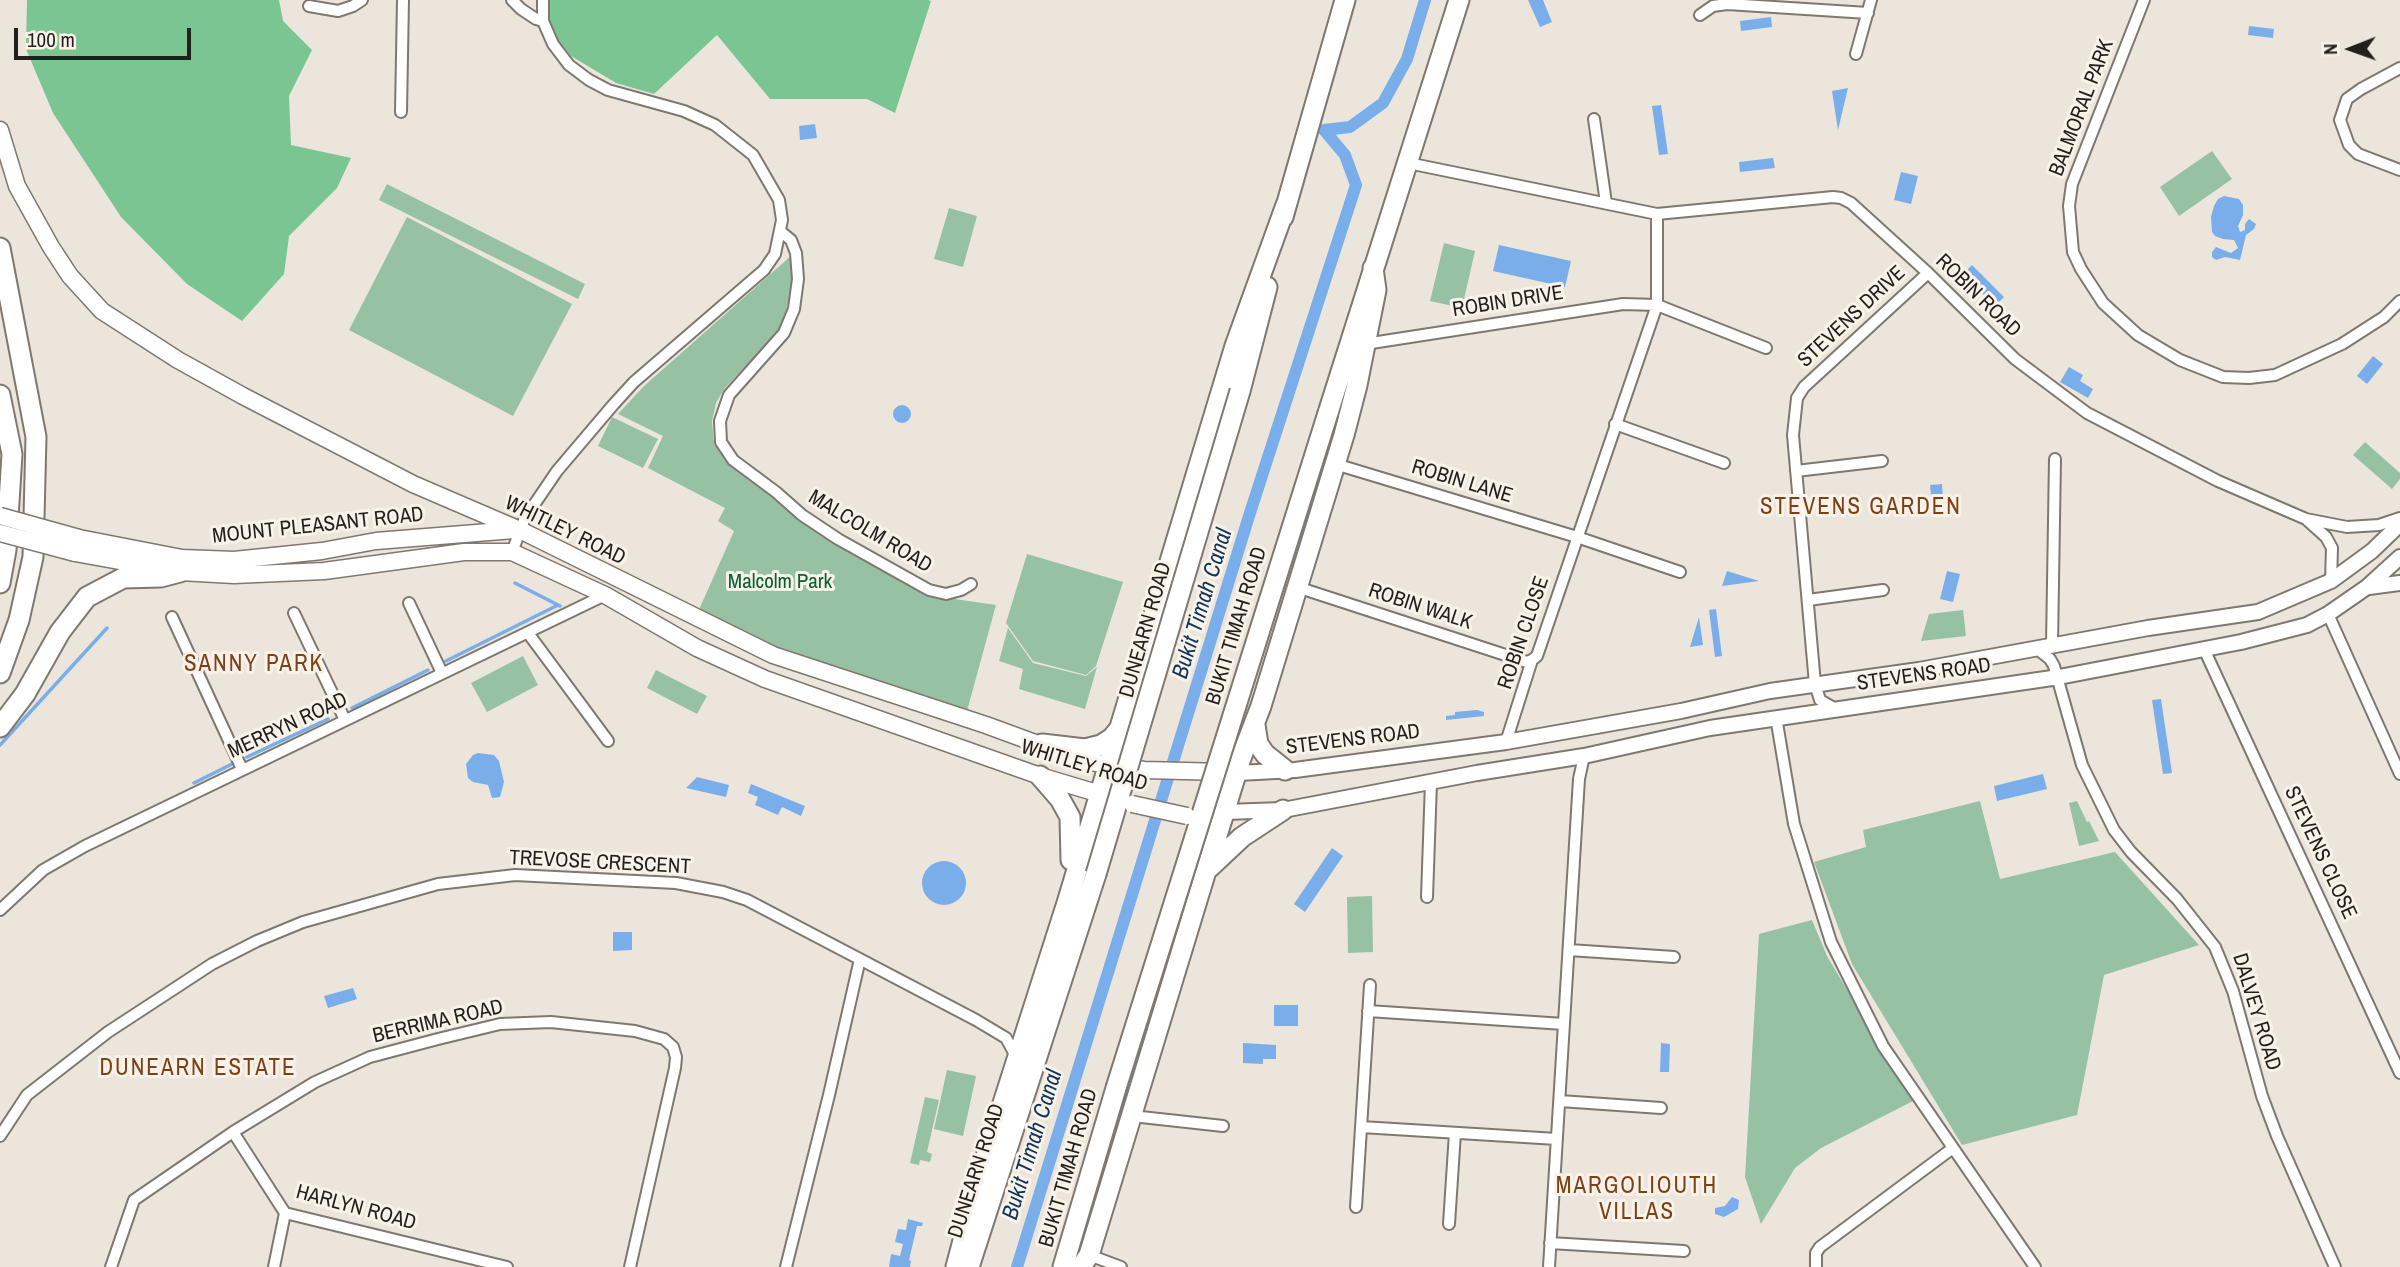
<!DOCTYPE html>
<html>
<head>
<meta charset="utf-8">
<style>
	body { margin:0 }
	#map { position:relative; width:2400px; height:1267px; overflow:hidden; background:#ece5dc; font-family:"Archivo Narrow",sans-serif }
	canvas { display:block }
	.north { position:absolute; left:2316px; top:14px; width:70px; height:70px; -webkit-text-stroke:5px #f9f2e9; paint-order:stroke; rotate:269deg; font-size:19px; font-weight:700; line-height:28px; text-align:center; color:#221f1c }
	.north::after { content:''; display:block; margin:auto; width:24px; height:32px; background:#221f1c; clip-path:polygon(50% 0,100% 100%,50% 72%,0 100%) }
	.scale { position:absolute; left:14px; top:28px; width:177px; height:32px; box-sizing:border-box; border:4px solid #221f1c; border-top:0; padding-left:9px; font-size:21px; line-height:24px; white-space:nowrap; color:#221f1c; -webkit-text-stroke:5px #f9f2e9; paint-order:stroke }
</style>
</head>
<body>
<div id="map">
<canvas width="2400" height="1267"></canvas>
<div class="north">N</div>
<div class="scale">100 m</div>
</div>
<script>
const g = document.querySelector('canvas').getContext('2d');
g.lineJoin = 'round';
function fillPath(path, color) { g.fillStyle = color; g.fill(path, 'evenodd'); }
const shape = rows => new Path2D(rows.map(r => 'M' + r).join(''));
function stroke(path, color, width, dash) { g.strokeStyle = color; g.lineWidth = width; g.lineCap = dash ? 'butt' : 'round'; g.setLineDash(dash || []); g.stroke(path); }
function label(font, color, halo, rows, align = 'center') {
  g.font = font + ' "Archivo Narrow",sans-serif'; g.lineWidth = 6; g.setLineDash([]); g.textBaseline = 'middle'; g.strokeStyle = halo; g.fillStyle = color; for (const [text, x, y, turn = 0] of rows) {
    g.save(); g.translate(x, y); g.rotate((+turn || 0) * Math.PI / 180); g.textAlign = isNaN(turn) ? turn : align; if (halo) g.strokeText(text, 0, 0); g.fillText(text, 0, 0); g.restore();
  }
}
fillPath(shape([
	[2212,151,2232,179,2179,216,2160,187],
	[387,184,585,284,578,299,379,200],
	[949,208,977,216,963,267,934,259],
	[407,217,572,304,513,416,349,330],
	[1444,243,1475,251,1462,308,1430,301],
	[792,255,793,279,787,308,779,330,724,389,716,403,712,421,714,444,726,462,835,544,927,595,996,605,967,711,776,649,698,612,734,531,718,521,725,508,648,468,663,436,618,414,644,386],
	[612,417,658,439,643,468,598,446],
	[2365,442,2400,473,2400,479,2392,489,2353,455],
	[1027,554,1123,582,1096,666,1086,675,1033,661,1006,623],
	[1963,610,1966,636,1921,641,1929,614],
	[1008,628,1033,663,1086,676,1097,667,1085,709,1019,689,1023,669,999,661],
	[523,656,538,685,487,712,471,683],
	[656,670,707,696,697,714,647,688],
	[1980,801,2000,879,2115,852,2199,945,2104,975,2077,1115,1962,1145,1852,964,1814,862,1866,847,1863,830],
	[2077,801,2087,822,2089,821,2099,841,2079,846,2069,803],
	[1372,896,1373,952,1348,953,1347,897],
	[1812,920,1827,956,1913,1101,1821,1148,1795,1168,1761,1224,1745,1177,1759,934],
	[947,1070,976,1076,963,1136,934,1129],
	[925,1097,939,1100,927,1152,932,1154,930,1162,920,1160,919,1165,910,1163]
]), '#96c2a3');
fillPath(shape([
	[27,0,279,0,283,21,312,50,289,96,291,145,351,158,337,188,289,236,284,274,242,321,187,284,121,217,53,113,26,49],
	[549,0,928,0,931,1,895,113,867,99,770,99,717,35,654,94,616,83,571,56,558,39,549,18]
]), '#7bc592');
fillPath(shape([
	[1528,0,1543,0,1552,22,1540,27],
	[1771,17,1772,27,1741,31,1740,21],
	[2249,26,2274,29,2273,38,2248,35],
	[1848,88,1838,130,1832,91],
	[1661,105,1668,154,1659,155,1652,106],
	[815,124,817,138,800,140,799,126],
	[1773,158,1775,168,1740,172,1739,162],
	[1901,172,1918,176,1911,204,1894,200],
	[2224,196,2239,199,2243,205,2243,215,2238,226,2240,232,2245,230,2245,224,2249,219,2256,224,2254,229,2246,235,2240,260,2225,257,2216,260,2212,257,2212,252,2216,247,2231,253,2238,248,2234,240,2223,239,2215,236,2212,232,2211,217,2214,206,2218,199],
	[1499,245,1571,261,1565,287,1493,271],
	[1972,265,2004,297,1995,306,1963,274],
	[2373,356,2383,364,2367,384,2357,376],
	[2069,367,2083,375,2080,381,2093,389,2088,398,2060,382],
	'893 414a9 9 0 1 1 18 0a9 9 0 1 1-18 0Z',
	[1942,484,1944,514,1933,515,1930,485],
	[1727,571,1759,581,1722,586],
	[1947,571,1960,574,1953,602,1940,599],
	[1716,609,1722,656,1715,657,1709,610],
	[1699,617,1703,645,1690,647],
	[2161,699,2172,773,2163,774,2152,700],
	[1477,710,1484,712,1484,716,1446,720,1446,716,1455,715,1455,712],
	[478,753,494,755,499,761,504,782,500,797,492,798,488,785,473,782,468,778,466,764,473,755],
	[2043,774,2047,789,1997,801,1994,786],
	[697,777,729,785,726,797,686,788],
	[751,784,805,806,801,816,782,807,778,815,755,805,758,797,748,793],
	[1332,848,1343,856,1305,912,1294,904],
	'922 883a22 22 0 1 1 44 0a22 22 0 1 1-44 0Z',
	[613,932,632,932,632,950,613,951],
	[353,988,357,999,328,1008,324,996],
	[1274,1005,1298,1005,1298,1026,1274,1026],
	[1243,1043,1276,1045,1276,1059,1263,1059,1263,1064,1243,1063],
	[1661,1043,1670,1044,1669,1072,1660,1072],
	[1732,1197,1739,1200,1738,1209,1724,1217,1715,1214,1715,1208,1725,1206],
	[908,1219,923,1223,922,1226,917,1226,909,1260,911,1261,910,1267,889,1267,891,1254,900,1256,903,1244,895,1242,898,1229,906,1230]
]), '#79aeea');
stroke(shape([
	[515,583,560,606],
	[446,661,558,605],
	[352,708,428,670],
	[0,745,107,628],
	[247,757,328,719],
	[194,783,232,764]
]), '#79aeea', 3.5);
stroke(shape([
	[1324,130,1350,127,1383,103,1407,59,1425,0],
	[1017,1267,1249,516,1356,185,1345,155,1324,130]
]), '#79aeea', 12);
const street = shape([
	[512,0,521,9,536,19,543,21],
	[2144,0,2072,184,2069,206,2073,252,2081,269,2103,303,2138,335,2180,360,2223,377,2249,378,2275,375,2342,344,2384,317,2400,301],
	[309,6,338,11,353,6,362,0],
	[1700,15,1713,6,1727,4,1868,13],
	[1856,54,1871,0],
	[2400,68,2361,89,2347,99,2340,120,2349,145,2358,154,2400,170],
	[401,112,403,0],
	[1594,119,1606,203],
	[1408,163,1657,214,1833,197,1841,198,1851,203,1928,273,2015,359,2087,413,2218,481,2306,519,2347,527,2379,525,2400,518],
	[780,231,791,240,796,253,798,279,794,309,784,333,729,395,720,421,721,442,733,460,776,492,802,515,838,539,929,590,946,594,961,590,971,584],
	[1365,344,1623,304,1657,305,1766,348],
	[1615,424,1724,463],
	[1335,464,1577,537,1680,572],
	[1796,471,1882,461],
	[2307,520,2326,537,2332,548,2331,581],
	[512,552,525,518,557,471,613,405,634,382,764,270,775,254,782,220,779,200,753,155,715,125,684,111,608,90,589,80,569,65,553,44,543,21,543,0],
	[1298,585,1303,589,1527,662,1532,660],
	[1808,600,1883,590],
	[409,603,442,673],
	[294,613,345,720],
	[2328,614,2400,774],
	[172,617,242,769],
	[528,633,608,741],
	[2052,645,2055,459],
	[2036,648,2050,659,2054,666,2082,765,2114,830,2131,852,2177,899,2215,947,2233,991,2262,1096,2277,1136,2335,1267],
	[2204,649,2400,1073],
	[1834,708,1820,700,1815,684,1793,435,1797,398,1804,387,1928,273],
	[1776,717,1794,824,1831,942,1883,1046,2035,1267],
	[1506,742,1532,660,1537,656,1657,305,1657,214],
	[1427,897,1431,782],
	[0,910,43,870,85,846,605,595],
	[1569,950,1674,957],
	[1368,1011,1564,1024],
	[1560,1101,1661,1108],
	[1132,1116,1223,1126],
	[1361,1127,1557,1139],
	[233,1132,285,1213,507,1267],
	[0,1136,27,1095,108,1032,212,964,257,941,303,922,438,884,515,875,676,883,723,892,747,900,976,1020,1006,1038,1017,1058],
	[1356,1207,1370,985],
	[1449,1224,1455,1133],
	[1550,1243,1684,1251],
	[1089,1255,1121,1267],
	[111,1267,134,1200,233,1132,315,1082,370,1057,438,1039,500,1024,551,1022,635,1031,664,1039,673,1047,676,1057,675,1068,630,1267],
	[274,1267,285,1213],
	[786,1267,829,1095,860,959],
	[1549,1267,1579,779,1584,756],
	[1816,1267,1816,1253,1820,1247,1953,1148]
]);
const secondary = shape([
	[2369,587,2400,583],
	[1238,773,1295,770,1506,742,1681,711,1770,691,1919,670,2148,628,2258,612,2331,581,2372,551,2400,524],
	[1225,812,1283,810,1477,773,1584,756,1710,728,2059,677,2241,642,2307,625,2328,614,2367,587,2400,557]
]);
const primary = shape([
	[0,130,17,186,51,247,70,276,102,311,178,360,243,396,413,484,520,530,773,655,986,725,1084,761,1144,770,1225,772],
	[79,538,182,558,234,560,322,551,376,541,514,530],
	[75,553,180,572,234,575,324,571,464,552,512,552,605,595,697,648,765,679,1040,776,1110,797]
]);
const highway = shape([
	[1283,217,1345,0],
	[0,248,36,437,33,557,19,620,0,673],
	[1240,391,1267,287],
	[0,395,12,454,6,550,0,583],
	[1328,413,1459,0],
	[1255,725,1258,744,1265,754,1285,770],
	[0,727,25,694,60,632,87,597,123,578,161,577,180,572],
	[1042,744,1085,749,1101,745,1112,738,1120,728],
	[1040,776,1060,799,1070,817,1071,860],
	[1209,868,1242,837,1283,810],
	[956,1267,982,1169,1067,903,1235,346,1286,205],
	[969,1267,1096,874],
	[1063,1267,1116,1088],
	[1081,1267,1089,1255,1206,871,1241,758,1261,706,1344,435,1357,385,1376,290,1373,268]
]);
stroke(street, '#7f7870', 14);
stroke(secondary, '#7f7870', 18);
stroke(primary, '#7f7870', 19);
stroke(highway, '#7f7870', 23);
stroke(street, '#fff', 10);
stroke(secondary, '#fff', 14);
stroke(primary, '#fff', 16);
stroke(highway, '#fff', 19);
const primaryBridge = shape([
	[0,516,79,538],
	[0,533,75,553],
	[1132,804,1187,816]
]);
const highwayBridge = shape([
	[1096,874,1240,391],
	[1116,1088,1328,413]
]);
stroke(primaryBridge, '#7f7870', 19, []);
stroke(highwayBridge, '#7f7870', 23, []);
stroke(primaryBridge, '#fff', 16);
stroke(highwayBridge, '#fff', 19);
label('21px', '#221f1c', '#f9f2e9', [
	["BALMORAL PARK",2082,108,-69],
	["ROBIN ROAD",1978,296,44],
	["ROBIN DRIVE",1508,302,-9],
	["STEVENS DRIVE",1852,317,-43],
	["ROBIN LANE",1462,482,17],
	["MOUNT PLEASANT ROAD",318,526,-6],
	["WHITLEY ROAD",565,531,26],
	["MALCOLM ROAD",870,532,31],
	["ROBIN WALK",1420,607,18],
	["BUKIT TIMAH ROAD",1237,626,-73],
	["DUNEARN ROAD",1146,630,-74],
	["ROBIN CLOSE",1524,633,-71],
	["STEVENS ROAD",1924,675,-8],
	["MERRYN ROAD",288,726,-25],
	["STEVENS ROAD",1353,740,-7],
	["WHITLEY ROAD",1084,766,17],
	["STEVENS CLOSE",2320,853,65],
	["TREVOSE CRESCENT",600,863,3],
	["DALVEY ROAD",2256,1012,73],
	["BERRIMA ROAD",438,1022,-13],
	["BUKIT TIMAH ROAD",1069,1168,-74],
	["DUNEARN ROAD",977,1171,-72],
	["HARLYN ROAD",356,1208,15]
]);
label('21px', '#066133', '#f9f2e9', [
	["Malcolm Park",780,582]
]);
g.letterSpacing = '2px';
label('23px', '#7e4018', '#f9f2e9', [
	["STEVENS GARDEN",1861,508],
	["SANNY PARK",254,665],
	["DUNEARN ESTATE",198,1069],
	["MARGOLIOUTH",1637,1187],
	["VILLAS",1637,1213]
]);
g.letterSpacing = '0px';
label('italic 23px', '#0f345b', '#f9f2e9', [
	["Bukit Timah Canal",1203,604,-73],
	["Bukit Timah Canal",1033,1145,-73]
]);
</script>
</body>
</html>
